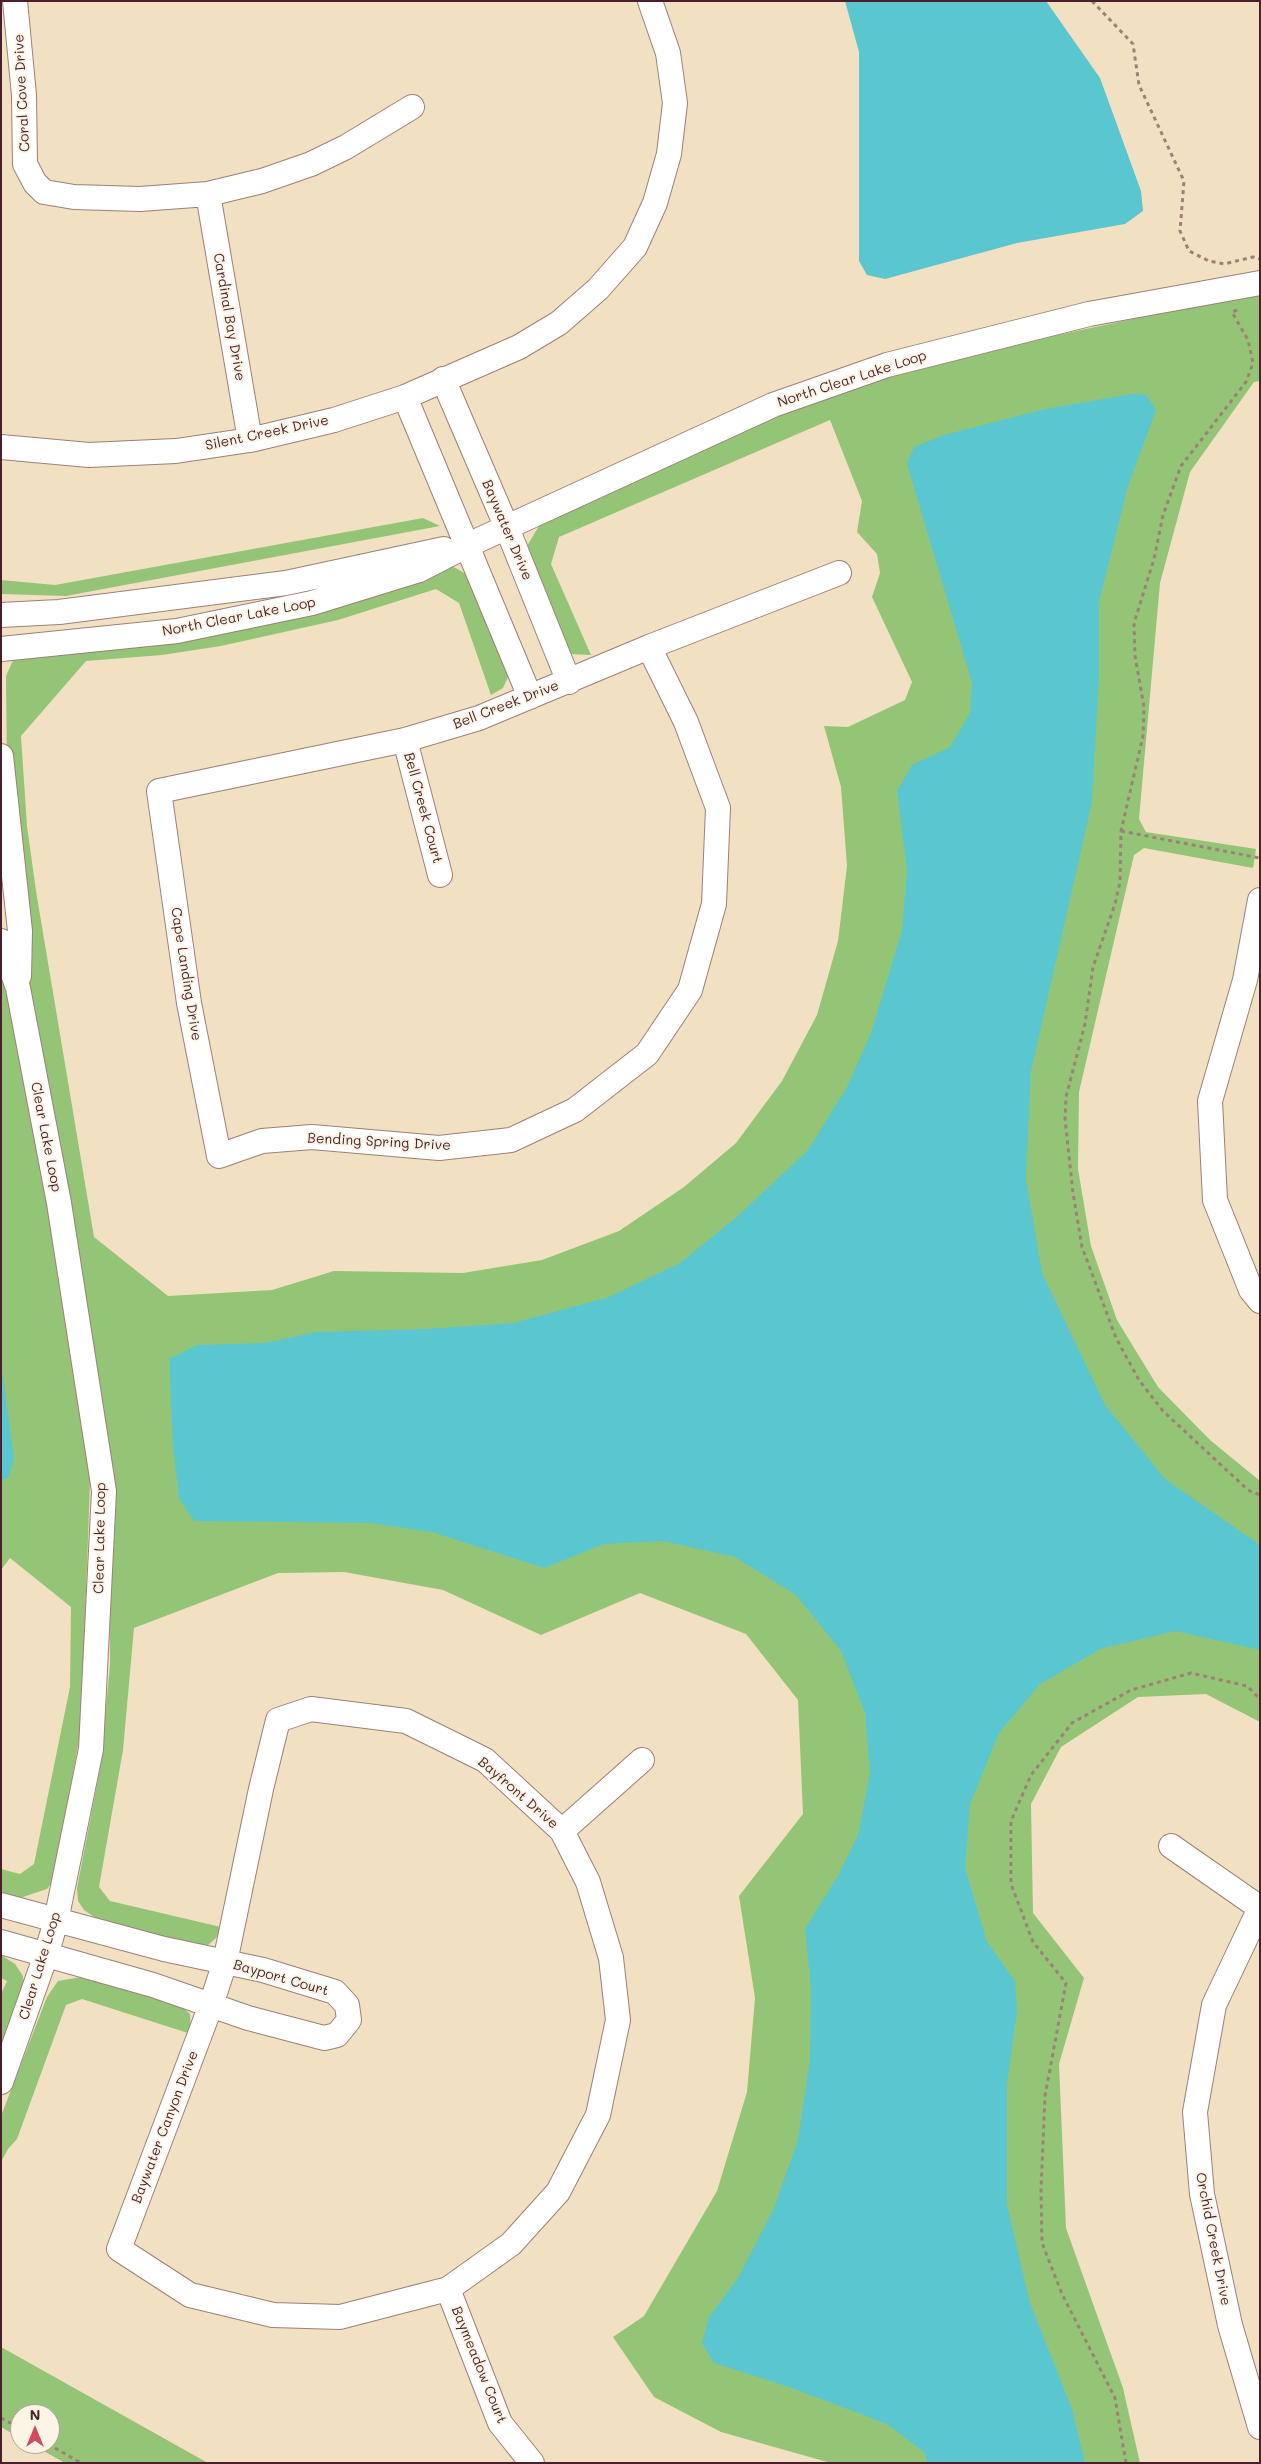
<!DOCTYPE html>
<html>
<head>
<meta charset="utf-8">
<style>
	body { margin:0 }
	#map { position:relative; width:1261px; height:2464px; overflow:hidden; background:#f2e0c2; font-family:Mali,sans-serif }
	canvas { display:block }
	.frame { position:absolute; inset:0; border:2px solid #4a1f2b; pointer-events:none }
	.north { position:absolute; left:10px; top:2404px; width:50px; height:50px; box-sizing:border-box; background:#fcf5e5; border:1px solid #b59f9b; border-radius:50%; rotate:0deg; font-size:14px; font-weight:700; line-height:20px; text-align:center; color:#4a1f2b }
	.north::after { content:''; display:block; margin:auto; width:18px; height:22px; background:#d1495b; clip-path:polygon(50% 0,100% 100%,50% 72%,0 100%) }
</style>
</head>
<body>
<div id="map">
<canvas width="1261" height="2464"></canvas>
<div class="frame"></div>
<div class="north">N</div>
</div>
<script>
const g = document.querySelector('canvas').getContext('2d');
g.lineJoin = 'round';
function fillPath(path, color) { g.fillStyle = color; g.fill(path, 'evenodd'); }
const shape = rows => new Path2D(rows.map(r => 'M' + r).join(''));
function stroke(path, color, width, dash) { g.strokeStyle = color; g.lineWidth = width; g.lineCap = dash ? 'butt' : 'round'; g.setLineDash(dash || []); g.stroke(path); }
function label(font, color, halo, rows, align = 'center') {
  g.font = font + ' Mali,sans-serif'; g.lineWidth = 4; g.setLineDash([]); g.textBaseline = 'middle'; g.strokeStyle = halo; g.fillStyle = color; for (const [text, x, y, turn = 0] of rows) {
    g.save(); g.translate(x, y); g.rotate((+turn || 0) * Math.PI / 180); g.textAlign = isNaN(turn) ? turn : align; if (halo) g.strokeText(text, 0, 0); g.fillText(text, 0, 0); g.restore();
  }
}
fillPath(shape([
	[1246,295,1260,296,1260,381,1254,382,1190,472,1160,583,1139,819,1146,832,1256,849,1253,868,1144,848,1134,855,1079,1092,1078,1169,1091,1246,1117,1320,1158,1387,1210,1440,1260,1481,1260,1722,1206,1694,1138,1697,1061,1747,1031,1804,1033,1913,1084,1978,1059,2064,1066,2228,1123,2388,1140,2463,831,2463,721,2432,654,2397,613,2337,644,2316,717,2191,747,2092,755,1998,739,1896,803,1814,798,1700,746,1634,640,1593,541,1635,443,1590,344,1572,278,1573,134,1628,123,1750,99,1887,110,1901,221,1927,216,1938,208,1945,195,1946,97,1919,84,1910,78,1901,77,1888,100,1769,110,1665,110,1549,31,995,7,772,6,676,15,656,430,570,454,567,466,574,508,667,508,677,503,688,491,695,459,603,436,589,338,620,221,646,162,655,86,661,21,736,27,826,36,891,94,1237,168,1296,272,1290,334,1271,463,1273,542,1260,619,1231,684,1187,736,1143,782,1081,817,1015,838,941,847,866,841,787,824,726,848,727,905,700,912,682,872,597,880,573,877,554,857,532,862,501,830,420,559,537,551,564,591,655,569,654,524,551,542,521,769,415,935,361],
	[423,518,440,526,66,596,1,594,1,580,55,585],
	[1,962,54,1228,90,1483,81,1729,54,1879,47,1889,20,1898,1,1893,1,1869,20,1874,34,1864,70,1687,71,1607,10,1558,1,1570],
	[1,1955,15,1964,23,1976,24,1992,1,2049,1,1994,7,1981,1,1978],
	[81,1977,179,2005,190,2014,191,2034,82,1999,66,2005,17,2139,8,2149,1,2162,1,2116,47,1997,58,1981],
	[1,2347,208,2463,65,2463,31,2444,50,2444,50,2414,20,2414,20,2438,1,2427]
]), '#94c576');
fillPath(shape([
	[845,1,1046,1,1100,78,1141,191,1143,211,1125,224,1017,243,885,279,867,275,859,261,859,52],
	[1132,394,1146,395,1156,410,1128,486,1099,602,1099,677,1092,802,1031,1071,1026,1179,1042,1273,1105,1405,1165,1479,1260,1545,1260,1650,1175,1631,1100,1649,1039,1685,999,1733,970,1804,965,1868,987,1942,1015,1981,1017,2012,1007,2083,1007,2205,1030,2303,1072,2409,1085,2463,927,2463,925,2453,887,2424,789,2387,714,2363,702,2343,709,2317,738,2278,774,2208,798,2140,810,2059,811,1988,805,1929,839,1874,858,1835,870,1773,865,1713,841,1651,796,1595,735,1557,663,1541,604,1544,544,1568,432,1532,369,1523,194,1521,179,1498,173,1447,169,1359,197,1345,265,1343,317,1332,425,1329,514,1323,609,1297,680,1263,738,1216,808,1150,847,1087,871,1033,902,930,907,870,897,791,912,765,950,747,970,713,972,683,907,464,914,447,944,435,1045,409],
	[1,1362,14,1459,8,1478,1,1480]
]), '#59c6d0');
const minor = shape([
	[15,1,24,95,25,164,35,183,44,192,74,197,140,199,208,194,262,181,311,164,346,147,412,107],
	[208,194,250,440],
	[443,379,507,528,569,682],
	[405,397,530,697],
	[1,447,89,455,176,451,250,440,334,420,405,397,519,347,559,323,598,289,635,247,655,203,669,154,675,103,668,53,650,1],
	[1,615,59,612,286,583,444,549],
	[649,647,686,722,718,808,714,904,690,990,647,1054,575,1110,511,1140,439,1148,312,1137,262,1141,219,1156,189,1003,159,791,405,740,479,718,649,647,839,573],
	[1,649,177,631,312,603,419,570,468,545,773,405,887,365,1089,314,1260,283],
	[405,740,440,875],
	[1,756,20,931,19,976],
	[1260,900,1245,980,1210,1101,1215,1200,1251,1290,1260,1301],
	[1,941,18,988,59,1203,104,1491,91,1749,56,1921,46,1955,1,2082],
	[311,1709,406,1721,485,1760,562,1831,588,1882,611,1958,618,2020,598,2115,558,2192,511,2244,448,2289,340,2317,273,2315,190,2295,119,2249,211,2005,225,1962,261,1789,278,1720,311,1709],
	[562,1831,642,1760],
	[1171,1846,1260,1908],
	[1,1905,164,1949,263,1970,335,1992,347,2005,349,2020,337,2035,324,2038,248,2018,153,1985,1,1942],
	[1260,1908,1214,2005,1195,2112,1202,2194,1230,2325,1260,2427],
	[448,2289,500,2423,532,2463]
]);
stroke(minor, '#9e8076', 26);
stroke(shape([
	[1092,1,1133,44,1139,85,1184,181,1180,231,1189,251,1209,261,1224,264,1253,257,1260,259],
	[1237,310,1232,312,1248,340,1253,363,1246,382,1181,466,1163,515,1154,559,1134,623,1135,656,1144,707,1143,736,1121,831,1120,882,1115,904,1093,967,1085,1024,1066,1097,1065,1119,1073,1193,1082,1247,1116,1338,1139,1380,1163,1411,1248,1490,1260,1495],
	[1121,831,1260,858],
	[1,2418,20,2428],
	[48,2444,81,2463],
	[1126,2463,1115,2398,1062,2294,1042,2243,1041,2189,1045,2096,1066,1983,1033,1942,1011,1884,1011,1821,1031,1775,1072,1723,1131,1690,1191,1673,1247,1686,1260,1699]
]), '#9e8076', 3, [4, 4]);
stroke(minor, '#fff', 24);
label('14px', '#4a1f2b', '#fcf5e5', [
	["Coral Cove Drive",22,93,-93],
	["Cardinal Bay Drive",229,317,80],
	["North Clear Lake Loop",852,379,-18],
	["Silent Creek Drive",267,433,-12],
	["Baywater Drive",507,530,67],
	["North Clear Lake Loop",239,617,-11],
	["Bell Creek Drive",506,705,-21],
	["Bell Creek Court",423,808,75],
	["Cape Landing Drive",186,974,81],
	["Clear Lake Loop",46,1137,79],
	["Bending Spring Drive",379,1142,3],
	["Clear Lake Loop",100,1538,-89],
	["Bayfront Drive",518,1793,41],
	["Clear Lake Loop",40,1966,-73],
	["Bayport Court",281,1978,16],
	["Baywater Canyon Drive",165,2127,-69],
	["Orchid Creek Drive",1213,2239,79],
	["Baymeadow Court",479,2365,68]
]);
</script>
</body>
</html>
